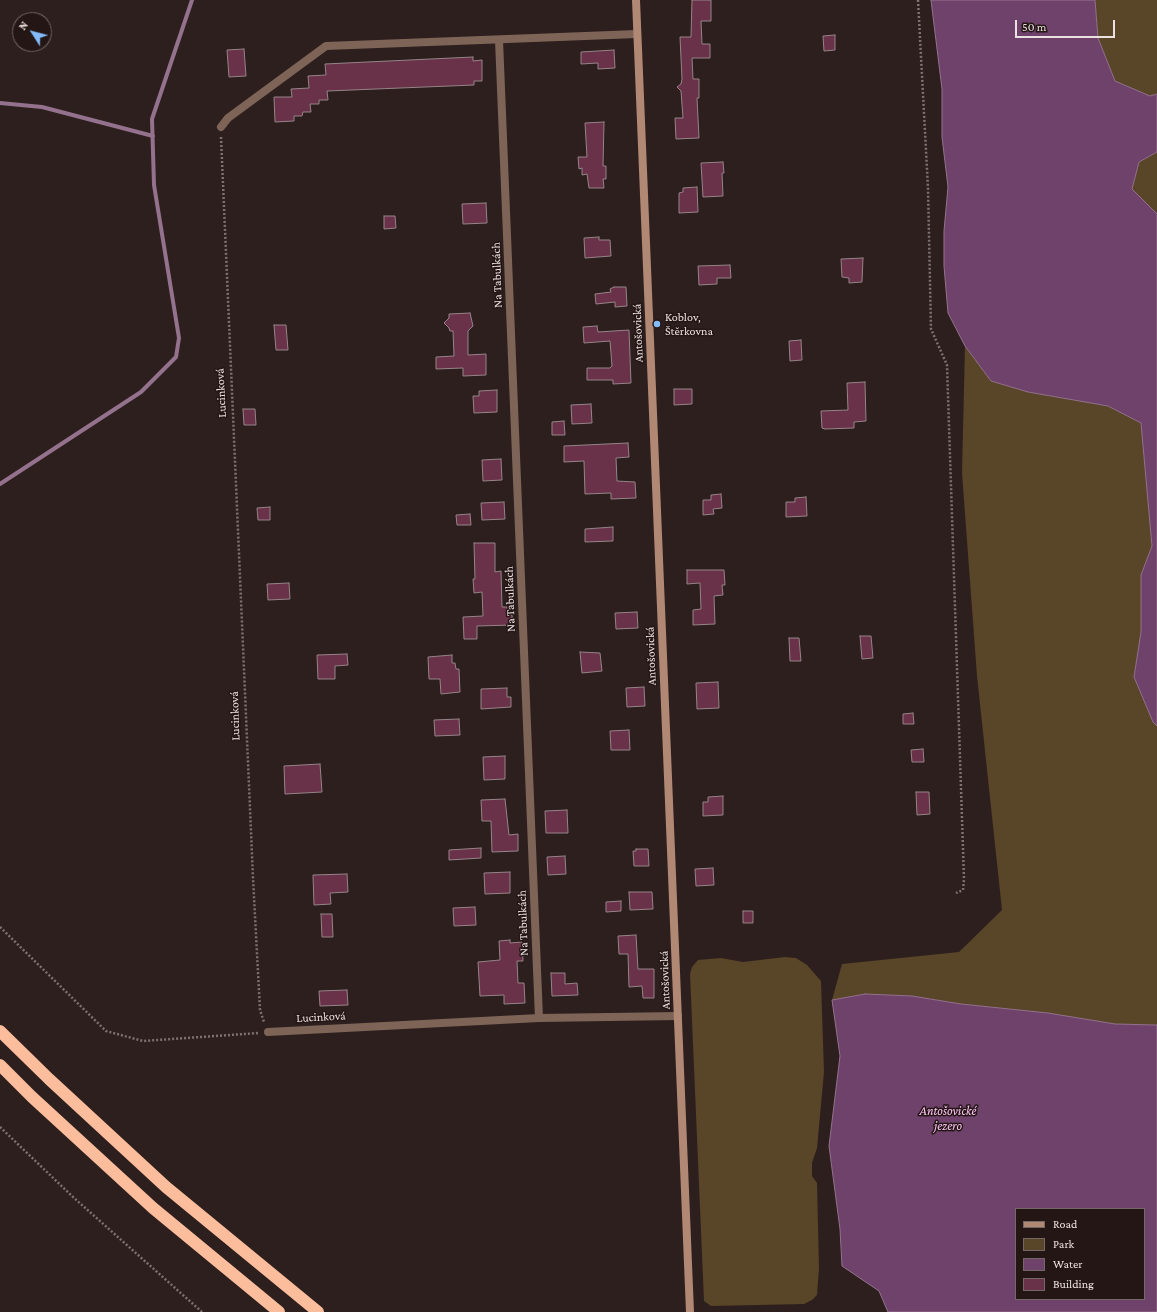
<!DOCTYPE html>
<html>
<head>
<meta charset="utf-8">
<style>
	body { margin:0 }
	#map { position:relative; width:1157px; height:1312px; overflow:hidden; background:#2d1f1e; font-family:"Crimson Pro",serif }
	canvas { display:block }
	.legend { position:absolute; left:1015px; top:1208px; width:130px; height:92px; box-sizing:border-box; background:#241615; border:1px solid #746766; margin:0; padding:5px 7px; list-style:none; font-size:12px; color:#ebe1e0 }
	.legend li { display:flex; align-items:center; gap:8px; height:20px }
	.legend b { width:20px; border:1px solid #746766 }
	.north { position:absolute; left:12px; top:12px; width:40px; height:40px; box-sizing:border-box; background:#241615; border:1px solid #746766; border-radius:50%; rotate:306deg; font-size:11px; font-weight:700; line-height:16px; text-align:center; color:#ebe1e0 }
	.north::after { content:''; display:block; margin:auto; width:14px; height:18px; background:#84bcfb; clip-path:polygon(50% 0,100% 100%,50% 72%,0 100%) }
	.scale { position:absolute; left:1015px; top:20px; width:100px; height:18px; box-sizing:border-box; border:2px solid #ebe1e0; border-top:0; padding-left:5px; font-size:12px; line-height:14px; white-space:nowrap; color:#ebe1e0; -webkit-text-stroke:3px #241615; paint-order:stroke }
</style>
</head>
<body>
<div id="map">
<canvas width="1157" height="1312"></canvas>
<ul class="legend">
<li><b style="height:5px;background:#b08873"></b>Road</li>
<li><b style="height:11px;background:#594528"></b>Park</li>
<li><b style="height:11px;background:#6e426a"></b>Water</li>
<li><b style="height:11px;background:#6a3248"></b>Building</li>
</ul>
<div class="north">N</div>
<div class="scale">50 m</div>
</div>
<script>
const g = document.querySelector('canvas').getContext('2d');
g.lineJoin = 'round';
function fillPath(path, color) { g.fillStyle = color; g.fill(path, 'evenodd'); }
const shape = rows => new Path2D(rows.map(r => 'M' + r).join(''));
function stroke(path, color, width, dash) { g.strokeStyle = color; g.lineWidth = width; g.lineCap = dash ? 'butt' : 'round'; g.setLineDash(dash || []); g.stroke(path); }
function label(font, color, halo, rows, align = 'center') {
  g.font = font + ' "Crimson Pro",serif'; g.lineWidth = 3; g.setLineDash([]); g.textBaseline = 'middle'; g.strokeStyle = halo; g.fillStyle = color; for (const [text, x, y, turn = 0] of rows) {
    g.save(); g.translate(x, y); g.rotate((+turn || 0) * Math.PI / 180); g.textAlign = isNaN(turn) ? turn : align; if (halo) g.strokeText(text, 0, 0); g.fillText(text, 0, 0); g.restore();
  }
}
fillPath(shape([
	[1095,0,1157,0,1157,94,1150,96,1115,81,1098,38],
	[1157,152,1157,214,1132,189,1139,162],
	[965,346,991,381,1028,392,1108,406,1141,423,1152,546,1141,575,1141,632,1134,677,1153,722,1157,726,1157,1025,1115,1024,1048,1013,961,1004,912,996,865,994,832,1000,842,964,959,952,1002,910,977,676,962,473],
	[785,957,796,958,807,965,821,981,824,1072,817,1148,812,1163,812,1176,817,1183,819,1268,817,1295,812,1300,804,1304,711,1306,704,1301,690,974,692,967,698,960,721,958,743,962]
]), '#594528');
const water = shape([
	[931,0,1095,0,1098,38,1115,81,1150,96,1157,94,1157,152,1139,162,1132,189,1157,214,1157,726,1153,722,1134,677,1141,632,1141,575,1152,546,1141,423,1108,406,1028,392,991,381,965,346,948,313,944,266,944,231,948,187,942,137,942,89,931,0],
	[865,994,912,996,961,1004,1048,1013,1115,1024,1157,1025,1157,1312,888,1312,879,1291,842,1266,840,1229,829,1146,840,1056,832,1000,865,994],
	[1016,1209,1144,1209,1144,1299,1016,1299,1016,1209]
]);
fillPath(water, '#6e426a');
stroke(water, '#94728d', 1);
stroke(shape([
	[0,103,42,107,153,136],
	[0,484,141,392,176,357,179,338,154,185,152,119,192,0]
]), '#94728d', 4);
const building = shape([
	[692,0,711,0,711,21,701,21,702,44,710,44,710,58,692,58,693,79,699,79,699,98,697,98,699,138,676,139,675,118,683,118,681,91,677,87,681,84,682,79,680,37,691,37,692,0],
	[835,35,835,50,824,51,823,36,835,35],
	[244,49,246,76,229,77,227,50,244,49],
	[614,50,615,68,598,69,598,63,581,64,581,52,614,50],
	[473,57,473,61,482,60,482,81,474,81,474,85,327,91,328,100,319,100,319,104,310,104,311,112,303,112,302,116,294,116,294,121,275,122,274,97,292,97,291,89,309,88,308,76,326,75,325,64,473,57],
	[604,122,603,166,606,166,606,179,603,179,604,188,589,188,587,174,582,175,582,168,579,169,578,157,587,157,585,123,604,122],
	[723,162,724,173,722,173,723,196,703,197,701,163,723,162],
	[697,187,698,212,679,213,679,193,683,192,683,188,697,187],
	[486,203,487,223,463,224,462,204,486,203],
	[384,216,395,216,396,228,384,229,384,216],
	[599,237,599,240,610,240,611,256,585,258,584,238,599,237],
	[863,258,862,282,849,283,849,278,842,277,841,259,863,258],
	[730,265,731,278,717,278,717,284,699,285,698,266,730,265],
	[614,287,626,287,627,306,615,307,615,302,596,304,595,294,611,292,610,289,614,287],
	[470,313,473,326,468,331,468,355,486,354,486,375,463,376,463,368,436,369,436,357,454,356,453,331,450,331,449,328,444,323,449,318,449,314,470,313],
	[274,325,286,325,288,350,276,350,274,325],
	[597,326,598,332,629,330,631,383,613,384,613,380,587,380,587,368,610,368,612,366,610,341,584,343,583,327,597,326],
	[801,340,802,360,790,361,789,341,801,340],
	[865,382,866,421,854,422,854,428,825,429,822,428,821,411,848,410,847,383,865,382],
	[674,389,692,389,692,404,674,405,674,389],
	[497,390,497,412,474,413,473,396,479,396,479,391,497,390],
	[591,404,592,423,572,424,571,405,591,404],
	[243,409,255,409,256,425,244,425,243,409],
	[564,421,565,435,552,435,552,422,564,421],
	[628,443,629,457,616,458,617,481,635,482,636,498,611,499,611,493,585,494,584,461,564,462,564,446,628,443],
	[501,459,502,480,483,481,482,460,501,459],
	[721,494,722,508,713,509,714,514,703,515,703,500,711,500,711,495,721,494],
	[806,497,807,516,786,517,786,502,795,502,795,498,806,497],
	[504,502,505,519,482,520,481,503,504,502],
	[270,507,270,520,258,520,257,508,270,507],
	[470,514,471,525,457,525,456,515,470,514],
	[613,527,613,541,585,542,585,529,613,527],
	[474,543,495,543,495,572,501,571,502,607,507,607,508,615,512,615,513,625,477,626,477,639,464,639,463,617,483,616,482,592,474,593,473,579,475,579,474,543],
	[687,570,724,570,725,585,722,585,723,595,714,596,715,624,693,625,693,610,701,609,700,583,687,584,687,570],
	[289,583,290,599,268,600,267,584,289,583],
	[637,612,638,628,616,629,615,613,637,612],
	[860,636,871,636,873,658,862,659,860,636],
	[789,638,799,638,801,661,790,661,789,638],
	[580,652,600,653,602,671,582,673,580,652],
	[347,654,348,665,335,666,335,679,318,679,317,655,347,654],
	[452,655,452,663,455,663,456,669,459,669,460,692,441,694,440,679,429,679,428,657,452,655],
	[718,682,719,708,697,709,696,683,718,682],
	[644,687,645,706,627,707,626,688,644,687],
	[507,688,507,697,511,697,511,707,481,709,481,689,507,688],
	[913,713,914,724,903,724,903,714,913,713],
	[459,719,460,735,435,736,434,720,459,719],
	[629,730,630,750,611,750,610,731,629,730],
	[923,749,924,762,912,762,911,750,923,749],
	[505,756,505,779,484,780,483,757,505,756],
	[320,764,322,792,285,794,284,766,320,764],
	[916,792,929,792,930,814,917,815,916,792],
	[723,796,723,815,703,816,703,802,708,802,708,797,723,796],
	[505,799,509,835,518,834,518,851,492,852,491,821,482,821,481,800,505,799],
	[567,810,568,833,546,833,545,811,567,810],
	[481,848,481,858,449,860,449,850,481,848],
	[636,849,648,849,649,866,634,866,633,851,636,851,636,849],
	[565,856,566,874,548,875,547,857,565,856],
	[713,868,714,885,696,886,695,869,713,868],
	[510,872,510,893,485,894,484,873,510,872],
	[347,874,348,892,330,893,331,904,314,905,313,875,347,874],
	[629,892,652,892,653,909,630,910,629,892],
	[621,901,621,911,606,912,606,902,621,901],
	[475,907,476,925,454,926,453,908,475,907],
	[743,911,753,911,753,923,743,923,743,911],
	[321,914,332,914,333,937,322,937,321,914],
	[636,935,638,969,654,969,654,998,643,998,642,986,629,987,628,954,619,954,618,936,636,935],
	[510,940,510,943,522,942,523,961,517,961,518,983,524,983,525,1003,504,1004,504,995,480,996,478,962,500,960,499,941,510,940],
	[551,973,565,973,565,984,577,983,578,995,552,996,551,973],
	[347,990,348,1005,320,1006,319,991,347,990]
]);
fillPath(building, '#6a3248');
stroke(building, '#958489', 1);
stroke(shape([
	[918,0,928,188,931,329,947,365,964,879,963,890,956,893],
	[221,137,253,878,260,1010,264,1022],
	[0,927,106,1031,143,1041,259,1033],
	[0,1127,73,1197,202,1312]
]), '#7e7271', 2.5, [2, 2]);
stroke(shape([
	[499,40,539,1018,678,1016],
	[221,127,228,118,326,46,637,34],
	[268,1032,539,1018]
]), '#7d6457', 8);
stroke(shape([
	[636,0,690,1312]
]), '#b08873', 8);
stroke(shape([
	[0,1031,49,1079,166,1187,318,1312],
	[0,1065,32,1097,153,1208,279,1312]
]), '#fbbd9c', 12);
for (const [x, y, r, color] of [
	[657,324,4,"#84bcfb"]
]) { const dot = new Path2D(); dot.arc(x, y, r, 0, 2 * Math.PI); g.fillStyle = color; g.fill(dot); stroke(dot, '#241615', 1.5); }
label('12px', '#ebe1e0', '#241615', [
	["Na Tabulkách",497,275,-92],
	["Antošovická",638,333,-92],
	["Lucinková",221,393,-93],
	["Na Tabulkách",510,599,-92],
	["Antošovická",651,656,-92],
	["Lucinková",235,716,-92],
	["Na Tabulkách",523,923,-92],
	["Antošovická",665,980,-92],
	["Lucinková",321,1017,-3]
]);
label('12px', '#ebe1e0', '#241615', [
	["Koblov,",665,317],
	["Štěrkovna",665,331]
], 'left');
label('italic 13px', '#fec5f7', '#241615', [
	["Antošovické",948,1111],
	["jezero",948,1126]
]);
</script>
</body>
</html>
